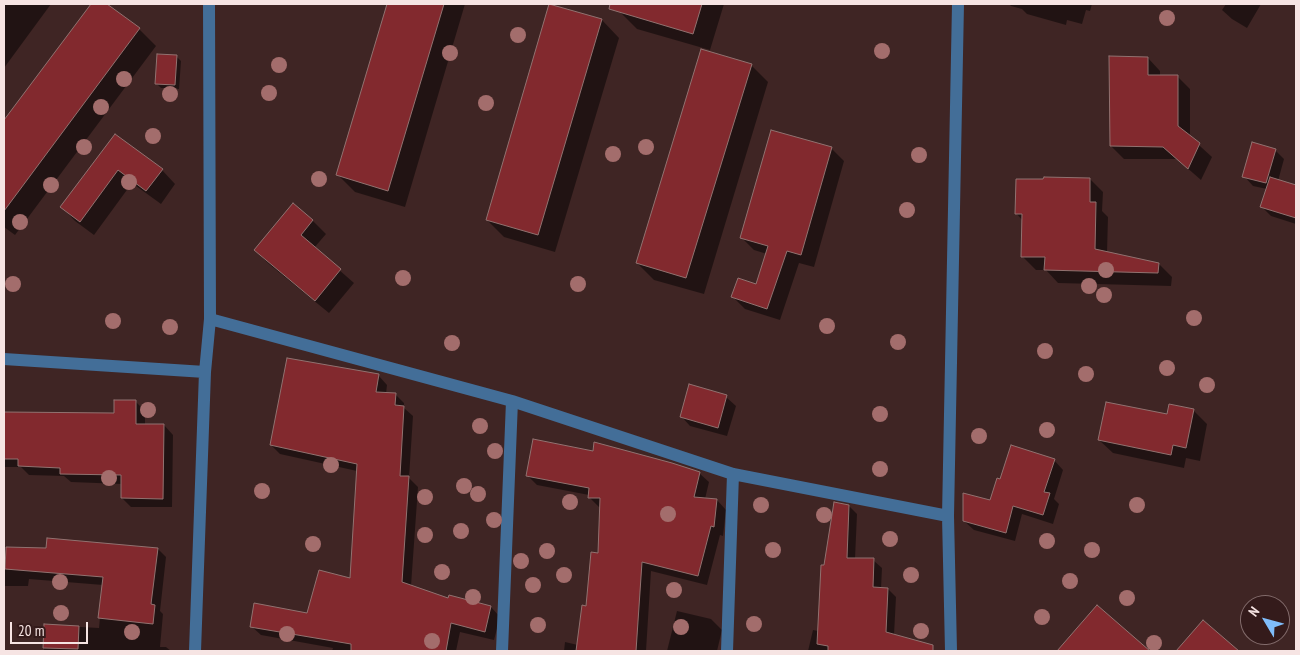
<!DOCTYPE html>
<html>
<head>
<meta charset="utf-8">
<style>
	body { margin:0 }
	#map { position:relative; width:1300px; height:655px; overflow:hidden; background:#3f2524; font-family:"PT Sans Narrow",sans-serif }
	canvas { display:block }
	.frame { position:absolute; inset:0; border:5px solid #f6e4e3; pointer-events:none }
	.north { position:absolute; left:1240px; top:595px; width:50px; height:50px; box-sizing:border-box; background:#341b1b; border:1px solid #826b6b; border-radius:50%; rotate:307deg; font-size:14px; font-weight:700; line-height:20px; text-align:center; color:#f6e4e3 }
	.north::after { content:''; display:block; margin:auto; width:18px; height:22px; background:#7fbdfa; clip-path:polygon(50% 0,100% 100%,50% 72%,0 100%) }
	.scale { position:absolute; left:10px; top:622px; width:78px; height:22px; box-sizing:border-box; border:2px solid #f6e4e3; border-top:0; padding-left:6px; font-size:15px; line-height:18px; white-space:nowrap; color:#f6e4e3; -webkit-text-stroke:4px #341b1b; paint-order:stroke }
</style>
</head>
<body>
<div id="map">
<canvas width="1300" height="655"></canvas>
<div class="frame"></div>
<div class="north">N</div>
<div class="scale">20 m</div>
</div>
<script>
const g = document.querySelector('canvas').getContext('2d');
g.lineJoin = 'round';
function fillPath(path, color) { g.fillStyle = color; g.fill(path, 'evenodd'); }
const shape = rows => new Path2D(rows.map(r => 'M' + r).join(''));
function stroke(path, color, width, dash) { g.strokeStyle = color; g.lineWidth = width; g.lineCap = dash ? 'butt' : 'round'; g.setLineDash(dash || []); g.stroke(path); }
fillPath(shape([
	[4,4,51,4,4,68],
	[92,4,105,4,139,29,156,46,15,235,4,227,4,122],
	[389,4,465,4,405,207,355,192,338,175],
	[623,4,724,4,710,50,637,29,620,12],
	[1009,4,1092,4,1090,11,1086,10,1082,24,1067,20,1066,25,1027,14,1022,9,1011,6],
	[1226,4,1261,4,1247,28,1232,19,1222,10],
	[550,6,602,20,619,38,555,252,504,237,487,220],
	[176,56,181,61,179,89,161,88,157,84],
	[1148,58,1160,71,1160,76,1177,76,1190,89,1190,137,1212,157,1201,180,1177,159,1124,159,1111,146],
	[751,65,768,82,704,294,654,280,637,263],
	[116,135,162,170,175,184,161,204,132,183,94,235,75,221,62,207],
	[831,148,844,161,814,267,799,263,780,320,745,309,733,297,757,285,767,254,754,250,742,238],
	[1275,150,1284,159,1278,181,1296,186,1296,224,1271,216,1262,207,1267,189,1253,186,1244,176],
	[1090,179,1103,192,1102,211,1108,217,1107,253,1159,264,1172,277,1171,286,1058,283,1046,270,1036,270,1023,257,1023,221,1016,213],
	[312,220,326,234,314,248,354,283,329,313,269,264,255,250],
	[378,375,387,385,386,394,395,394,404,403,404,408,413,416,409,478,418,487,411,586,449,599,491,607,500,617,494,640,460,632,456,651,332,651,333,648,261,635,251,626,308,615,351,580,357,471,280,454,271,445],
	[726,397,736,406,727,436,690,426,681,416],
	[136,402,145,411,145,425,164,425,173,435,172,507,131,507,122,498,122,484,71,482,64,476,29,475,21,467,4,467,4,413,115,415],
	[1193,410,1207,424,1200,461,1186,458,1184,468,1113,453,1099,440,1168,416],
	[1054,460,1063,470,1054,499,1059,504,1053,524,1022,514,1015,541,974,530,964,521],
	[699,473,709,482,705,499,717,500,726,510,723,536,720,535,707,585,651,571,646,651,564,651,565,642,578,645,600,555,601,507,599,507,589,497,589,495,537,485,527,475],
	[849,506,857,514,855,559,873,560,882,568,881,589,888,589,896,597,894,635,914,647,913,651,808,651,813,630,818,631,825,567],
	[4,548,47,550,158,549,166,557,160,611,163,614,160,647,166,647,171,651,44,651,45,625,99,628,103,585,29,579,28,586,4,586],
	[1097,607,1148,651,1058,651],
	[677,611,711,619,722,630,717,651,667,651],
	[1203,622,1237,651,1177,651]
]), '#0007');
const building = shape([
	[91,4,107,4,140,28,4,211,4,120,91,4],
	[387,4,444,4,388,191,336,175,387,4],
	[549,4,602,19,538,235,486,220,549,4],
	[610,4,702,4,693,34,609,9,610,4],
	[701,49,752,64,686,278,636,263,701,49],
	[157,54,177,55,175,85,155,84,157,54],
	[1109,56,1148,57,1148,75,1178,75,1178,126,1200,143,1188,169,1163,147,1110,146,1109,56],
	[771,130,832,147,801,255,787,251,767,309,731,297,738,278,756,284,768,246,740,238,771,130],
	[115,134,163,169,146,191,118,170,80,222,60,207,115,134],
	[1252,142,1276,149,1266,183,1242,177,1252,142],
	[1044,177,1090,178,1090,202,1096,202,1095,249,1159,263,1158,273,1044,270,1045,257,1021,257,1022,214,1015,214,1016,179,1043,179,1044,177],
	[1270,177,1296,185,1296,218,1260,207,1270,177],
	[293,203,313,220,301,235,341,269,315,301,254,250,293,203],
	[287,358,379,374,376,392,396,393,395,405,404,406,400,476,409,476,402,582,448,598,449,595,491,606,485,632,451,623,446,651,351,651,351,644,250,627,254,603,307,613,319,570,350,578,357,464,270,445,287,358],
	[689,384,727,395,718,428,680,417,689,384],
	[114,400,136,400,136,424,164,424,163,499,121,498,121,475,60,474,60,468,18,466,18,459,4,459,4,412,114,413,114,400],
	[1106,402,1167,414,1169,404,1194,409,1186,448,1173,445,1171,455,1098,440,1106,402],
	[533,439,593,451,594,442,672,463,700,472,694,497,717,499,714,527,711,526,698,576,642,562,636,651,576,651,582,605,586,606,591,552,598,553,600,498,588,498,589,488,526,476,533,439],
	[1011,445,1055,459,1044,492,1050,493,1043,515,1013,506,1006,533,963,521,963,493,990,500,997,478,1000,479,1011,445],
	[834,502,849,505,847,558,874,558,873,587,888,588,886,632,933,645,933,651,828,651,828,646,817,644,821,565,824,565,834,502],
	[47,538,158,548,151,604,155,605,153,624,98,618,103,577,5,569,6,547,46,548,47,538],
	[1097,605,1150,651,1057,651,1097,605],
	[1203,620,1239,651,1176,651,1203,620],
	[44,624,79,626,78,649,43,648,44,624]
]);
fillPath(building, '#82292e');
stroke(building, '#917270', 1);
stroke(shape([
	[210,319,512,401,733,474,948,516],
	[4,359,205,372],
	[195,651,205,372,210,319,209,4],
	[502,651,512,401],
	[727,651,733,474],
	[951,651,948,516,958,4]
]), '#436e98', 12);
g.fillStyle = '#a36d6c';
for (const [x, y] of [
	[1167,18],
	[518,35],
	[882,51],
	[450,53],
	[279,65],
	[124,79],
	[269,93],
	[170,94],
	[486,103],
	[101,107],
	[153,136],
	[84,147],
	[646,147],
	[613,154],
	[919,155],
	[319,179],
	[129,182],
	[51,185],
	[907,210],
	[20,222],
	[1106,270],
	[403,278],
	[13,284],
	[578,284],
	[1089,286],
	[1104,295],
	[1194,318],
	[113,321],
	[827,326],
	[170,327],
	[898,342],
	[452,343],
	[1045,351],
	[1167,368],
	[1086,374],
	[1207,385],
	[148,410],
	[880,414],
	[480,426],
	[1047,430],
	[979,436],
	[495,451],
	[331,465],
	[880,469],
	[109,478],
	[464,486],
	[262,491],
	[478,494],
	[425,497],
	[570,502],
	[761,505],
	[1137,505],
	[668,514],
	[824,515],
	[494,520],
	[461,531],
	[425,535],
	[890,539],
	[1047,541],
	[313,544],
	[773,550],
	[1092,550],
	[547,551],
	[521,561],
	[442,572],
	[564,575],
	[911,575],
	[1070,581],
	[60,582],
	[533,585],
	[674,590],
	[473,597],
	[1127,598],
	[61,613],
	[1042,617],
	[754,624],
	[538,625],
	[681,627],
	[921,631],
	[132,632],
	[287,634],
	[432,641],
	[1154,643]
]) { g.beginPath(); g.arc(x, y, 8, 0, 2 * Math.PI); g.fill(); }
</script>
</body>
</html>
